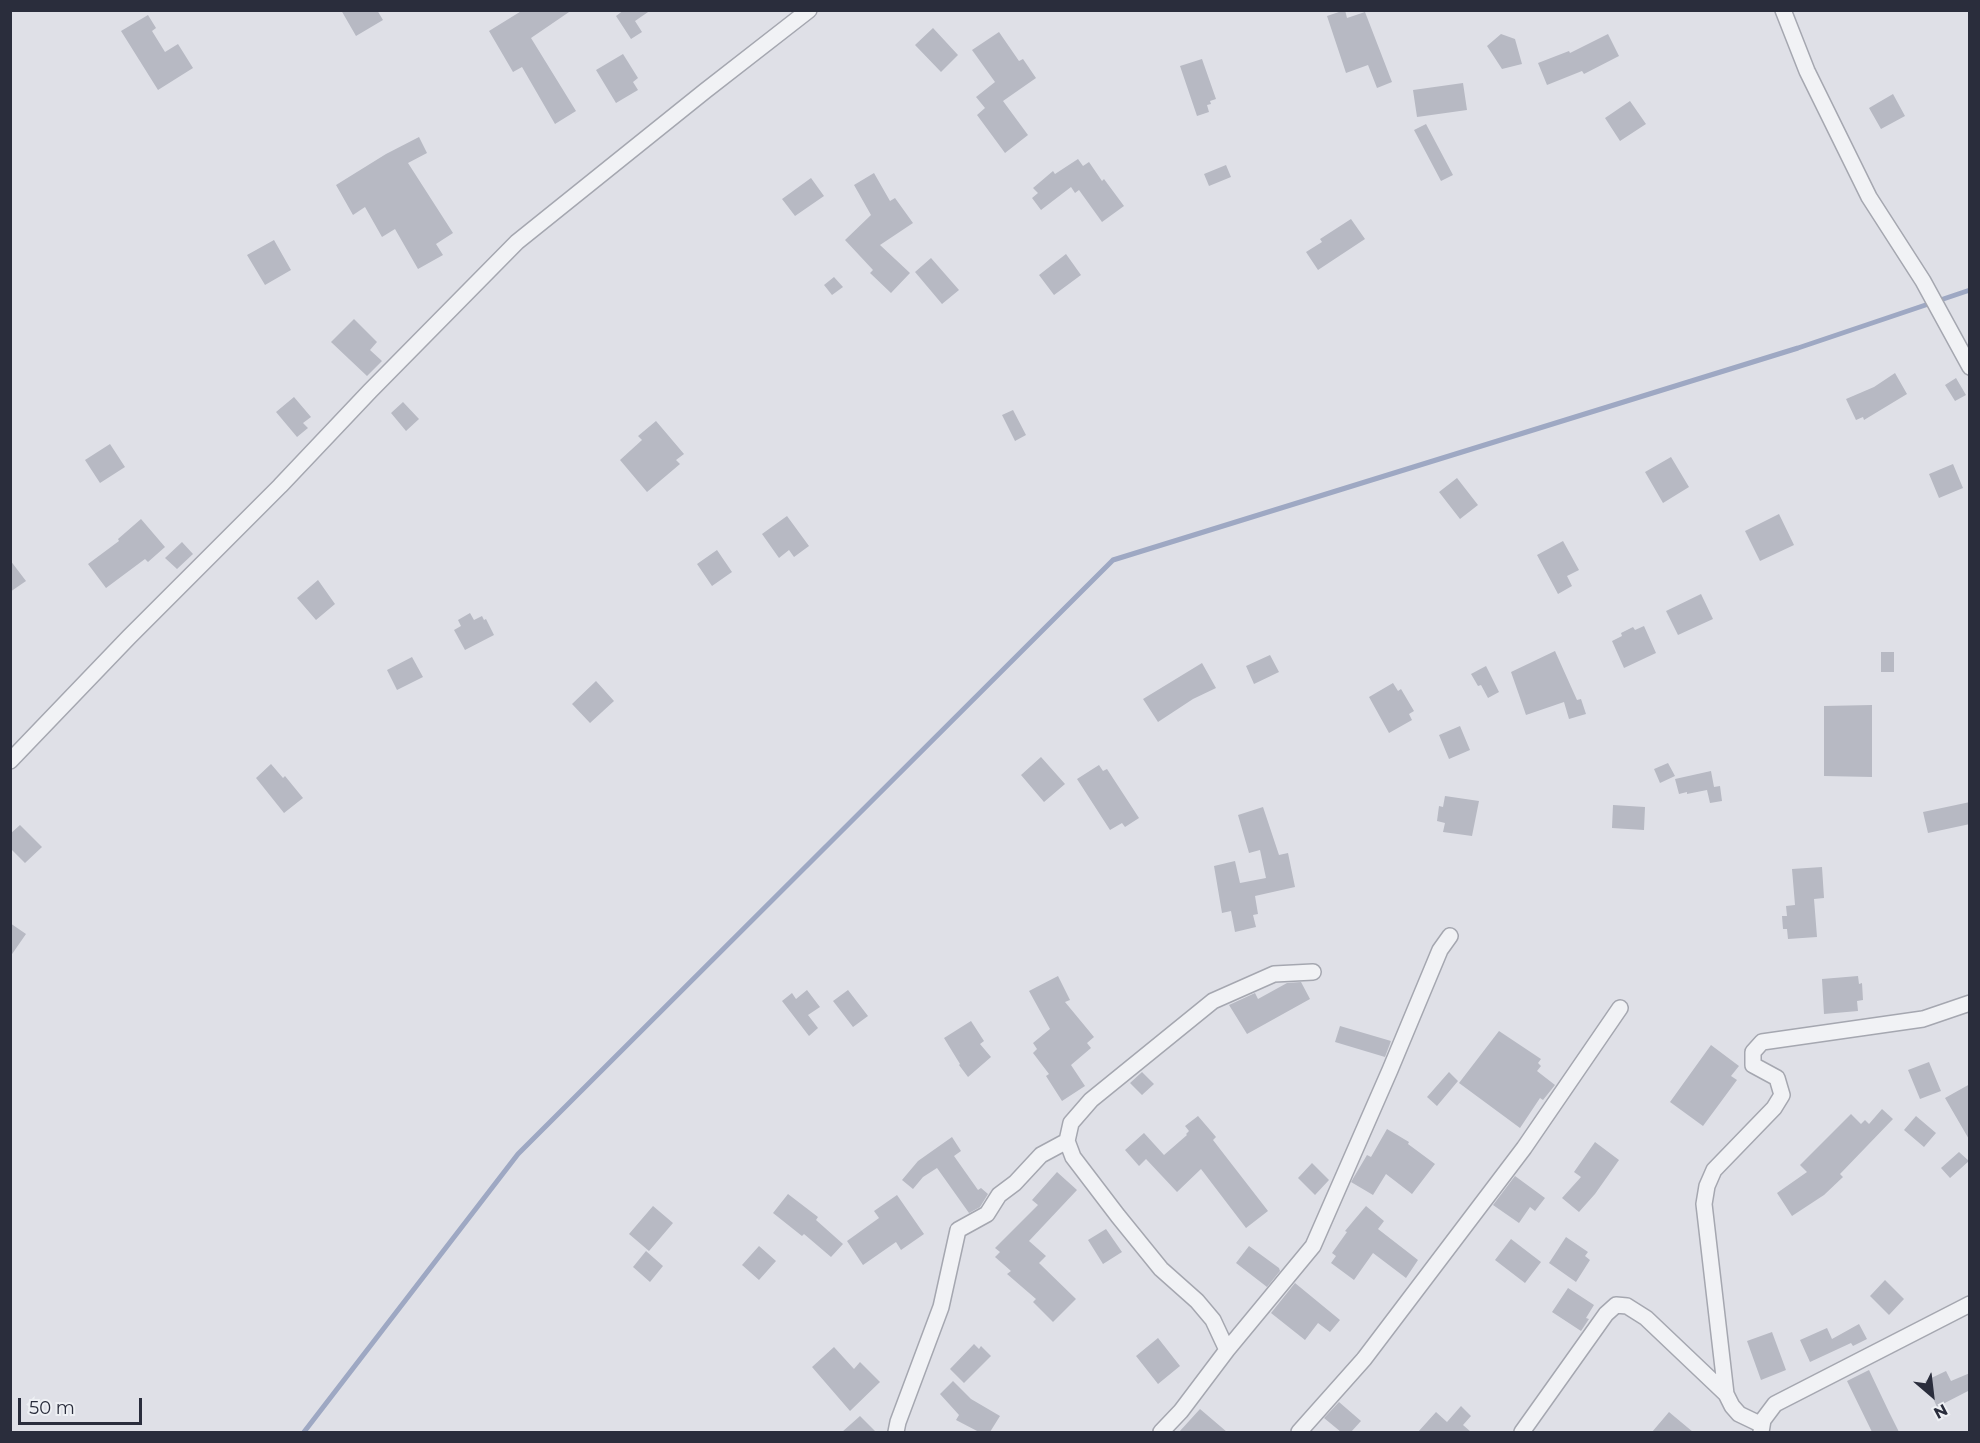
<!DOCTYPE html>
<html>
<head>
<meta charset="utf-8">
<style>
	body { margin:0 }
	#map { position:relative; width:1980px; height:1443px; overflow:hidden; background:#dfe0e7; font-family:Montserrat,sans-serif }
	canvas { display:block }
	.frame { position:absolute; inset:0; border:12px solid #2a2d3c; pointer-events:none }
	.north { position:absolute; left:1902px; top:1365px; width:60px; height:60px; -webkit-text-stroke:4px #eef0f4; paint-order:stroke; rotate:152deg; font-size:16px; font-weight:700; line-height:24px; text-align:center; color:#2a2d3c }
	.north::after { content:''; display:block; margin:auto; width:21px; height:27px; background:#2a2d3c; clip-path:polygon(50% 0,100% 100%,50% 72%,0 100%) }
	.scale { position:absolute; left:18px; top:1398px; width:124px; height:27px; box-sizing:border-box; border:3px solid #2a2d3c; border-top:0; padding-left:8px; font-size:18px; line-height:21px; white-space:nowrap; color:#2a2d3c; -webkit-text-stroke:4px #eef0f4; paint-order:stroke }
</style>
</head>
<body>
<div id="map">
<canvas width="1980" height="1443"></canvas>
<div class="frame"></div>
<div class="north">N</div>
<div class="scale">50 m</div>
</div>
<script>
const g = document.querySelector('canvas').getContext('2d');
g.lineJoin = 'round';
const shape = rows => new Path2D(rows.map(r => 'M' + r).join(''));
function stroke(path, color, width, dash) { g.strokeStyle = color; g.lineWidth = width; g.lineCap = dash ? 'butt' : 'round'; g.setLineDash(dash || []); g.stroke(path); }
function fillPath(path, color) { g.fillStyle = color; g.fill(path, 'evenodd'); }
stroke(shape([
	[304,1432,518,1154,1113,560,1798,348,1970,290]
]), '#9ea8c3', 5);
fillPath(shape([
	[341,10,377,10,383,20,356,36],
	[523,10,572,10,531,38,576,111,555,124,522,67,513,72,489,31],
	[624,10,651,10,635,21,642,32,631,39,616,16],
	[1345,10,1347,18,1365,12,1392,82,1377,88,1368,65,1346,73,1327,16],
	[148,15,156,28,152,31,165,52,178,44,193,68,158,90,121,31],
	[933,28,958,55,941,72,915,45],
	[999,32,1019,61,1023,59,1036,78,1003,101,1028,135,1005,153,977,115,985,108,976,97,995,82,972,50],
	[1501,34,1515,39,1522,64,1502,69,1487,46],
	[1608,34,1619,56,1584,74,1582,71,1547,85,1538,63,1569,51,1570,53],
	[623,54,638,78,633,82,638,90,616,103,596,70],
	[1202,59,1216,99,1210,101,1211,104,1207,105,1209,112,1197,116,1180,66],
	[1463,83,1467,110,1417,117,1413,90],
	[1893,94,1905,116,1881,129,1869,108],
	[1630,101,1646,124,1620,141,1605,118],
	[1426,124,1453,175,1441,181,1414,130],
	[419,137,427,153,408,163,453,233,436,244,443,255,418,269,395,229,382,237,365,207,353,215,336,185,386,154],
	[1078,159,1083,166,1089,162,1102,181,1104,179,1124,206,1102,222,1079,190,1075,193,1071,187,1041,210,1032,198,1038,193,1033,188,1053,171,1055,174],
	[1226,165,1231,177,1209,186,1204,174],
	[874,173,890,201,895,198,913,223,880,245,910,273,891,293,870,273,873,270,845,240,871,215,854,185],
	[811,178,824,196,795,216,782,199],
	[1351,219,1365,239,1318,270,1306,252,1322,242,1320,239],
	[274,240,291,270,265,285,247,255],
	[1066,254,1081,275,1054,295,1039,275],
	[931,258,959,290,942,304,915,272],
	[834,277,843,287,832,295,824,285],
	[354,319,377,342,370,350,382,361,367,376,331,342],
	[1895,373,1907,394,1864,420,1863,417,1856,420,1846,399,1874,387],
	[1956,378,1966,395,1955,401,1945,385],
	[294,397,311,417,303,423,308,428,297,437,276,412],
	[403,402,419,419,406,431,391,413],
	[1013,410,1026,435,1015,441,1002,415],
	[656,421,684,454,676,460,680,464,647,492,620,460,642,440,638,436],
	[110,444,125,467,100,483,85,460],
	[1671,457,1689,487,1663,503,1645,472],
	[1953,464,1963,488,1939,498,1929,474],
	[1457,478,1478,505,1460,519,1439,492],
	[1779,514,1794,545,1760,561,1745,531],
	[787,516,809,546,794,557,789,550,779,558,762,534],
	[141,519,165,547,148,562,145,559,106,588,88,564,119,541,118,539],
	[1563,541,1579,570,1567,576,1572,586,1558,594,1537,555],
	[182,542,193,554,177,569,165,558],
	[717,550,732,572,712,586,697,564],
	[10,560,26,581,10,592],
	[318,580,335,604,316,620,297,598],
	[1701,594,1713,619,1678,635,1666,611],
	[470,613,474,620,482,616,484,620,486,619,494,635,465,650,454,630,461,626,458,620],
	[1644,626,1656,653,1624,668,1612,641,1622,636,1621,633,1633,627,1635,630],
	[1555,651,1577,700,1581,699,1586,714,1569,719,1564,702,1526,715,1511,672],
	[1881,652,1894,652,1894,672,1881,672],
	[1270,655,1279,672,1254,684,1246,666],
	[412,657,423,677,397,690,387,670],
	[1202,663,1216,688,1193,699,1158,722,1143,699],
	[1486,666,1499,692,1488,698,1481,685,1478,686,1471,674],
	[596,681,614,701,590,723,572,704],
	[1393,683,1398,691,1401,689,1414,711,1409,714,1412,720,1389,733,1369,697],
	[1872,705,1872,777,1824,776,1824,706],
	[1460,726,1470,750,1449,759,1439,735],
	[1041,757,1065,784,1044,802,1021,775],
	[1668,763,1675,776,1660,783,1654,769],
	[271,764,283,778,285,776,303,798,284,813,256,778],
	[1099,765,1103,771,1107,769,1139,818,1125,827,1122,823,1110,830,1077,779],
	[1711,771,1714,787,1720,786,1722,801,1710,803,1707,790,1687,794,1687,792,1679,794,1675,779],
	[1445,796,1479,801,1472,836,1443,832,1445,823,1437,821,1439,806,1443,807],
	[1970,802,1970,824,1928,833,1923,812],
	[1613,805,1645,807,1644,830,1612,828],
	[1263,807,1279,855,1288,853,1295,887,1255,896,1258,914,1253,915,1256,927,1235,932,1231,911,1222,913,1214,866,1235,861,1240,883,1266,878,1260,850,1249,853,1238,815],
	[20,825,42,847,25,863,10,848,10,834],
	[1822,867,1824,898,1814,899,1817,937,1788,939,1787,929,1783,929,1782,916,1787,916,1786,906,1795,905,1792,869],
	[10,923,26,934,10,957],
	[1058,976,1070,1000,1065,1002,1094,1037,1087,1043,1091,1048,1071,1065,1085,1086,1062,1101,1046,1076,1049,1074,1033,1053,1037,1049,1033,1043,1050,1029,1029,991],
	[1858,976,1859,984,1862,983,1863,1000,1857,1001,1858,1011,1824,1014,1822,979],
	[1301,982,1310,999,1247,1034,1229,1005,1255,993,1258,999,1287,983],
	[807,990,820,1007,808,1015,818,1028,809,1036,782,1001,792,993,796,999],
	[848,990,868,1016,853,1027,833,1001],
	[971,1021,984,1041,980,1044,991,1057,968,1077,959,1065,960,1064,944,1038],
	[1340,1026,1391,1041,1385,1057,1335,1042],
	[1499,1031,1541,1059,1538,1063,1541,1066,1537,1071,1555,1085,1543,1100,1540,1098,1520,1128,1459,1083],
	[1711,1045,1739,1066,1731,1076,1737,1080,1703,1126,1670,1102],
	[1929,1062,1941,1091,1920,1099,1908,1070],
	[1142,1072,1154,1084,1142,1095,1130,1083],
	[1449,1072,1458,1081,1437,1106,1427,1097],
	[1970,1084,1970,1141,1945,1098],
	[1882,1109,1893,1119,1840,1174,1843,1177,1824,1195,1792,1216,1777,1193,1807,1172,1800,1165,1851,1114,1861,1124,1865,1120,1869,1124],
	[1198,1116,1216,1137,1213,1140,1268,1211,1246,1228,1201,1169,1177,1192,1146,1159,1139,1166,1125,1150,1144,1133,1164,1155,1187,1135,1186,1134,1189,1131,1185,1126],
	[1916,1116,1936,1133,1924,1147,1904,1130],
	[1387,1129,1409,1142,1408,1144,1435,1164,1412,1194,1386,1174,1373,1195,1351,1182,1367,1155,1371,1157],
	[952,1137,961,1151,954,1156,978,1190,981,1188,988,1194,980,1207,969,1213,937,1168,923,1177,913,1189,902,1180,918,1161],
	[1595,1142,1619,1160,1595,1194,1579,1212,1562,1198,1581,1177,1574,1172],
	[1959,1152,1969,1161,1950,1178,1941,1168],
	[1312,1163,1329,1180,1315,1195,1298,1178],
	[1057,1172,1077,1190,1029,1241,1046,1256,1039,1263,1076,1299,1053,1322,1033,1302,1036,1299,1007,1274,1011,1271,995,1257,1000,1252,995,1248,1038,1205,1032,1200],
	[1515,1176,1545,1198,1535,1211,1530,1207,1519,1223,1493,1205],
	[788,1194,818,1217,816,1220,843,1244,831,1257,804,1234,802,1236,773,1213],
	[897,1195,924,1234,901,1250,896,1242,863,1265,847,1241,879,1218,874,1211],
	[653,1206,673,1223,649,1251,629,1234],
	[1366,1206,1384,1221,1378,1229,1418,1260,1406,1278,1373,1253,1354,1280,1331,1263,1336,1256,1332,1253,1347,1232,1345,1231],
	[1106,1229,1122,1252,1103,1264,1088,1240],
	[1566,1237,1588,1252,1585,1256,1590,1260,1576,1282,1549,1263],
	[1511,1239,1541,1262,1525,1283,1495,1260],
	[759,1246,776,1261,759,1280,742,1265],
	[1249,1246,1279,1268,1280,1271,1267,1287,1236,1263],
	[646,1251,663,1266,650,1282,633,1267],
	[1885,1280,1904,1299,1889,1315,1870,1296],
	[1295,1283,1340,1320,1330,1332,1318,1323,1305,1340,1271,1313],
	[1568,1288,1594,1305,1586,1318,1589,1319,1581,1331,1552,1312],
	[1859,1324,1867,1339,1853,1346,1851,1343,1810,1362,1800,1340,1827,1328,1832,1339],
	[1772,1332,1786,1370,1761,1380,1747,1341],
	[1158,1338,1180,1366,1158,1384,1136,1356],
	[974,1344,979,1349,981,1346,991,1356,964,1383,950,1369],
	[834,1347,854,1369,860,1362,880,1382,850,1411,812,1367],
	[1869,1370,1889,1412,1899,1432,1872,1432,1847,1381],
	[1946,1371,1951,1381,1970,1373,1970,1390,1937,1407,1925,1381],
	[953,1381,971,1399,1000,1416,990,1432,979,1432,956,1420,959,1415,940,1394],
	[1339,1402,1361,1421,1351,1432,1341,1432,1324,1418],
	[1461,1406,1471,1416,1463,1425,1471,1432,1418,1432,1436,1412,1447,1422],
	[1200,1409,1227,1432,1179,1432],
	[1669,1412,1693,1432,1652,1432],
	[860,1416,876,1432,842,1432]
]), '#b7b9c3');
const street = shape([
	[1783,10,1807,71,1869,197,1923,281,1970,367],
	[10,761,129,637,280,486,370,391,517,242,705,91,809,10],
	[1227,1350,1213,1320,1197,1301,1161,1269,1118,1216,1073,1157,1067,1141,1071,1123,1091,1100,1213,1001,1274,974,1313,972],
	[1762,1425,1739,1414,1732,1406,1726,1394,1704,1204,1707,1186,1714,1170,1774,1108,1782,1095,1777,1078,1753,1065,1753,1052,1762,1042,1923,1019,1970,1003],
	[896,1432,898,1422,941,1307,958,1230,987,1214,999,1195,1015,1183,1041,1155,1067,1141],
	[1161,1432,1181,1411,1227,1350,1313,1246,1390,1070,1440,950,1450,936],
	[1299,1432,1364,1359,1524,1148,1620,1008],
	[1522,1432,1606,1314,1616,1305,1627,1306,1646,1318,1726,1394],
	[1761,1432,1763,1420,1775,1404,1970,1304]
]);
stroke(street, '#a5a7b0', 18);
stroke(street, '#f1f2f5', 15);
</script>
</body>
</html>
